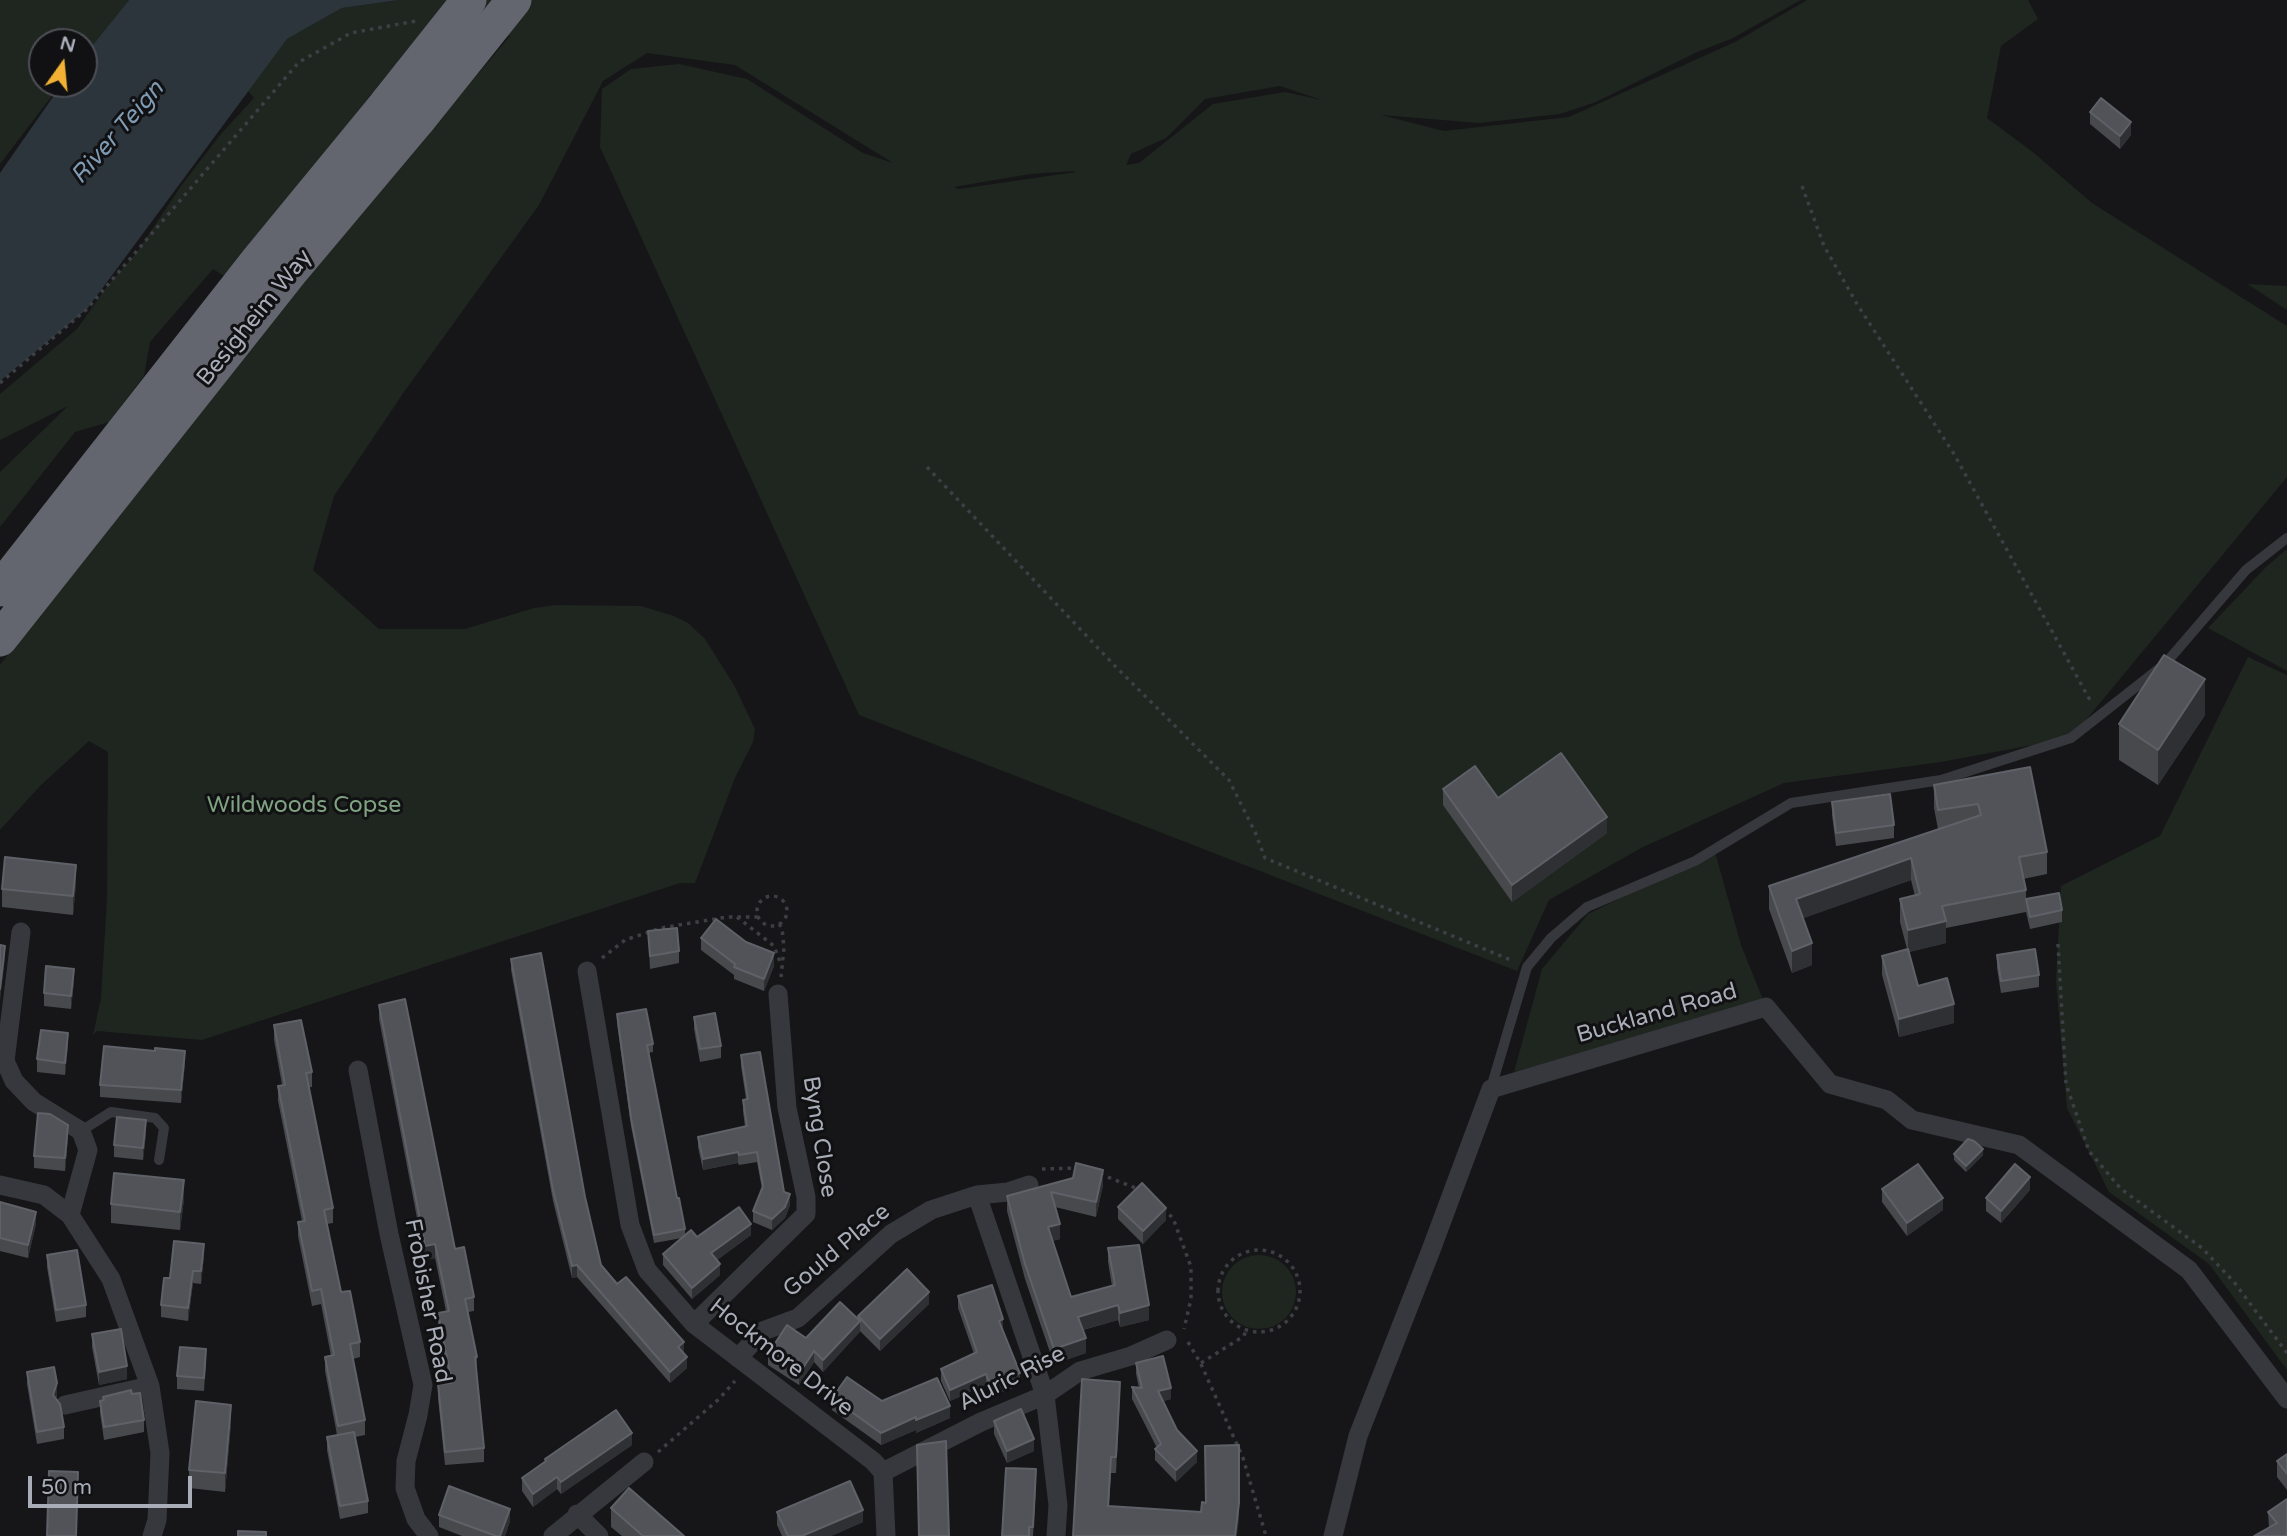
<!DOCTYPE html>
<html>
<head>
<meta charset="utf-8">
<style>
	body { margin:0 }
	#map { position:relative; width:2287px; height:1536px; overflow:hidden; background:#161618; font-family:"Varela Round",sans-serif }
	canvas { display:block }
	.north { position:absolute; left:28px; top:28px; width:70px; height:70px; box-sizing:border-box; background:#111113; border:2px solid #4d4f55; border-radius:50%; rotate:15deg; font-size:19px; font-weight:700; line-height:28px; text-align:center; color:#a8adb8 }
	.north::after { content:''; display:block; margin:auto; width:24px; height:32px; background:#f2b134; clip-path:polygon(50% 0,100% 100%,50% 72%,0 100%) }
	.scale { position:absolute; left:28px; top:1476px; width:164px; height:32px; box-sizing:border-box; border:4px solid #a8adb8; border-top:0; padding-left:9px; font-size:21px; line-height:24px; white-space:nowrap; color:#a8adb8; -webkit-text-stroke:5px #111113; paint-order:stroke }
</style>
</head>
<body>
<div id="map">
<canvas width="2287" height="1536"></canvas>
<div class="north">N</div>
<div class="scale">50 m</div>
</div>
<script>
const g = document.querySelector('canvas').getContext('2d');
g.lineJoin = 'round';
function fillPath(path, color) { g.fillStyle = color; g.fill(path, 'evenodd'); }
const shape = rows => new Path2D(rows.map(r => 'M' + r).join(''));
function stroke(path, color, width, dash) { g.strokeStyle = color; g.lineWidth = width; g.lineCap = dash ? 'butt' : 'round'; g.setLineDash(dash || []); g.stroke(path); }
function label(font, color, halo, rows, align = 'center') {
  g.font = font + ' "Varela Round",sans-serif'; g.lineWidth = 6; g.setLineDash([]); g.textBaseline = 'middle'; g.strokeStyle = halo; g.fillStyle = color; for (const [text, x, y, turn = 0] of rows) {
    g.save(); g.translate(x, y); g.rotate((+turn || 0) * Math.PI / 180); g.textAlign = isNaN(turn) ? turn : align; if (halo) g.strokeText(text, 0, 0); g.fillText(text, 0, 0); g.restore();
  }
}
fillPath(shape([
	[0,0,129,0,84,56,84,42,42,42,42,84,61,84,0,164],
	[399,0,1801,0,1731,39,1697,52,1596,102,1560,114,1479,123,1381,115,1444,131,1569,117,1737,41,1807,0,2028,0,2038,19,2001,46,1987,118,2034,153,2092,203,2287,326,2287,477,2071,738,1941,762,1784,783,1643,847,1549,900,1517,971,859,715,600,147,602,89,631,69,679,64,747,79,863,153,893,163,735,65,647,53,603,81,539,205,404,392,334,496,313,570,379,629,465,629,534,608,556,605,641,606,674,616,688,623,705,639,734,685,755,729,753,742,735,778,695,883,680,883,202,1040,97,1031,93,1035,101,998,107,898,108,752,89,741,40,786,0,830,0,665,145,477,315,266,510,36,402,57,224,276,213,269,150,342,144,376,109,422,75,432,0,527,0,472,68,406,0,440,0,394,77,329,109,284,137,252,181,186,220,135,254,98,248,91,287,39,342,8],
	[1280,86,1322,100,1285,92,1213,104,1139,163,1126,165,1131,154,1166,138,1205,99],
	[1073,171,1076,172,959,189,954,187,1030,174],
	[2247,284,2287,286,2287,310,2252,287],
	[2287,549,2287,671,2208,628,2266,567],
	[2248,657,2287,675,2287,1370,2209,1264,2109,1192,2067,1108,2056,981,2061,886,2160,836],
	[1715,852,1741,945,1766,1007,1514,1072,1542,969,1588,914],
	'1222 1292a37 37 0 1 1 74 0a37 37 0 1 1-74 0Z'
]), '#1e261f');
fillPath(shape([
	[129,0,399,0,342,8,287,39,87,309,0,381,0,173,62,84,84,84,84,56]
]), '#2c353c');
stroke(shape([
	[1802,186,1824,246,1857,304,1954,454,2091,702],
	[0,383,87,309,299,62,351,33,416,21],
	[927,467,1115,666,1229,780,1255,832,1265,858,1513,961],
	'757 911a15 15 0 1 1 30 0a15 15 0 1 1-30 0Z',
	[737,917,774,946,782,967],
	[779,924,782,928,784,948,781,977],
	[2058,944,2066,1084,2089,1151,2121,1189,2202,1248,2234,1282,2287,1353],
	[602,958,625,940,661,928,727,917,759,917],
	[1042,1169,1079,1168],
	[1100,1174,1138,1189],
	[1163,1209,1173,1218,1191,1267,1191,1299,1184,1329],
	'1218 1291a41 41 0 1 1 82 0a41 41 0 1 1-82 0Z',
	[1188,1342,1201,1364,1243,1458,1266,1536],
	[1201,1363,1244,1336,1246,1330],
	[658,1452,719,1399,735,1381]
]), '#3d3f44', 3.5, [3.5, 5]);
stroke(shape([
	[1491,1088,1527,967,1551,938,1587,907,1695,861,1791,803,1941,780,2071,738,2165,664,2246,570,2287,538],
	[81,1131,111,1112,155,1118,164,1128,159,1160]
]), '#37383d', 10);
stroke(shape([
	[21,932,5,1061,14,1081,34,1102,81,1131,88,1150,70,1215],
	[587,971,630,1225,647,1270,694,1324,873,1461,883,1472,886,1536],
	[358,1070,389,1234,423,1385,418,1415,406,1461,405,1488,416,1519,429,1536],
	[0,1185,44,1195,70,1215,111,1279,150,1386,160,1453,157,1520,152,1536],
	[977,1195,1045,1395,1058,1505,1056,1536],
	[694,1324,806,1214,806,1197,787,1108,778,994],
	[738,1358,763,1331,798,1318,891,1234,931,1210,977,1195,1008,1192,1029,1185],
	[65,1405,150,1386],
	[883,1472,981,1422,1045,1395,1080,1371,1131,1356,1167,1340],
	[577,1514,599,1536],
	[553,1536,644,1462],
	[1333,1536,1358,1436,1431,1250,1491,1089,1766,1007,1830,1084,1887,1100,1912,1120,2019,1145,2189,1270,2287,1399]
]), '#37383d', 19);
stroke(shape([
	[0,589,259,259,388,102],
	[0,639,292,270,418,120]
]), '#63666e', 35);
stroke(shape([
	[388,102,469,0],
	[418,120,514,0]
]), '#63666e', 35);
fillPath(shape([
	[2090,112,2131,135,2120,149,2090,124],
	[2205,715,2158,785,2119,760,2119,724],
	[2030,767,2047,852,2047,874,2023,879,2026,890,2026,912,1946,928,1946,943,1909,952,1918,986,1954,1023,1899,1037,1882,975,1882,956,1907,949,1900,922,1900,899,1915,896,1911,880,1803,918,1812,965,1792,973,1769,909,1769,886,1938,829,1934,808,1934,785],
	[1443,789,1607,833,1512,902,1443,805],
	[1832,802,1894,825,1894,838,1836,846,1832,815],
	[76,883,73,915,2,907,2,889],
	[2026,899,2062,910,2062,922,2030,929,2026,912],
	[648,931,679,951,679,963,650,969],
	[701,938,774,966,764,991,734,979,734,975,701,950],
	[1997,955,2039,975,2039,987,2001,993,1997,968],
	[511,959,585,1197,601,1265,684,1354,687,1368,670,1383,577,1277,572,1278,553,1201,511,970],
	[74,981,71,1009,44,1006,44,993],
	[379,1005,455,1249,474,1297,474,1311,468,1312,477,1357,476,1371,484,1448,484,1462,445,1465,438,1398,438,1384,450,1383,438,1327,438,1313,446,1311,435,1258,425,1260,379,1019],
	[617,1014,653,1044,653,1052,648,1053,677,1198,685,1229,685,1235,697,1237,751,1235,717,1260,720,1275,692,1299,663,1265,663,1254,682,1238,654,1243,631,1126,617,1023],
	[694,1017,721,1046,721,1058,700,1062,694,1029],
	[274,1025,312,1072,312,1087,309,1087,333,1208,333,1223,327,1224,341,1292,360,1342,360,1357,353,1359,365,1420,365,1435,355,1437,368,1501,368,1513,340,1519,327,1450,327,1437,337,1435,325,1371,325,1357,331,1356,321,1304,312,1306,298,1236,298,1222,302,1221,278,1101,278,1086,282,1085,274,1040],
	[68,1045,65,1075,37,1072,37,1059],
	[741,1055,784,1192,790,1205,785,1218,772,1230,753,1222,753,1211,762,1189,757,1162,739,1165,738,1163,703,1170,698,1147,698,1137,745,1127,743,1111,743,1100,746,1099,741,1066],
	[185,1063,181,1103,100,1097,100,1085],
	[146,1133,143,1160,114,1157,114,1145],
	[68,1137,65,1171,34,1168,34,1156],
	[1954,1154,1983,1155,1966,1172,1954,1160],
	[1103,1185,1096,1217,1055,1207,1060,1239,1052,1241,1071,1297,1112,1286,1108,1262,1108,1248,1149,1320,1120,1327,1118,1320,1083,1330,1086,1353,1054,1364,1025,1279,1007,1211,1007,1196],
	[1882,1189,1943,1210,1907,1236,1882,1202],
	[2030,1190,2001,1223,1986,1211,1986,1198],
	[184,1199,180,1230,111,1223,111,1204],
	[0,1202,36,1224,28,1258,0,1251],
	[1118,1207,1166,1220,1143,1244,1118,1219],
	[47,1255,86,1305,86,1317,56,1322,47,1267],
	[204,1256,201,1284,193,1283,188,1321,161,1317,161,1305,170,1278],
	[958,1296,1003,1331,1020,1385,990,1397,986,1385,950,1401,941,1381,941,1369,974,1354,958,1308],
	[929,1304,880,1351,860,1331,823,1372,814,1362,799,1385,768,1365,768,1354,858,1318,858,1316],
	[92,1334,127,1379,99,1385,92,1347],
	[206,1361,204,1391,177,1389,177,1376],
	[1136,1363,1171,1399,1163,1401,1177,1430,1197,1462,1176,1482,1155,1460,1155,1449,1157,1448,1132,1399,1132,1387,1139,1388,1136,1374],
	[27,1372,57,1396,56,1398,64,1427,64,1439,37,1444,27,1384],
	[132,1394,144,1420,144,1432,104,1440,100,1413,100,1401],
	[832,1398,950,1418,916,1433,916,1430,881,1445,832,1410],
	[1120,1398,1116,1473,1111,1473,1109,1506,1239,1519,1073,1536],
	[994,1421,1034,1451,1007,1463,994,1434],
	[231,1423,225,1492,189,1488,189,1470],
	[632,1445,561,1494,557,1489,533,1507,522,1491,522,1478,545,1462,545,1459],
	[2287,1454,2287,1490,2277,1477,2277,1461],
	[1036,1486,1033,1536,1002,1536],
	[611,1508,684,1536,622,1536,611,1527],
	[777,1512,863,1522,831,1536,782,1536,777,1525],
	[2268,1512,2287,1536,2269,1528],
	[439,1515,510,1521,505,1536,462,1536,439,1527]
]), '#47494d');
fillPath(shape([
	[2131,122,2131,135,2120,149,2120,136],
	[2205,679,2205,715,2158,785,2158,750],
	[1607,817,1607,833,1512,902,1512,885],
	[1911,858,1911,880,1796,921,1796,899],
	[76,865,76,883,73,915,73,896],
	[1946,921,1946,943,1908,952,1908,930],
	[1812,943,1812,965,1792,973,1792,951],
	[5,946,5,958,0,1002,0,989],
	[774,953,774,966,764,991,764,979],
	[74,969,74,981,71,1009,71,996],
	[1954,1004,1954,1023,1899,1037,1899,1019],
	[68,1033,68,1045,65,1075,65,1063],
	[185,1051,185,1063,181,1103,181,1090],
	[146,1120,146,1133,143,1160,143,1148],
	[68,1125,68,1137,65,1171,65,1158],
	[1983,1149,1983,1155,1966,1172,1966,1166],
	[738,1152,738,1163,703,1170,703,1159],
	[1103,1170,1103,1185,1096,1217,1096,1202],
	[2030,1177,2030,1190,2001,1223,2001,1211],
	[184,1180,184,1199,180,1230,180,1212],
	[790,1194,790,1205,785,1218,772,1230,772,1219],
	[1943,1198,1943,1210,1907,1236,1907,1223],
	[1166,1208,1166,1220,1143,1244,1143,1231],
	[36,1212,36,1224,28,1258,28,1245],
	[751,1224,751,1235,711,1264,711,1253],
	[1060,1224,1060,1239,1048,1242,1048,1227],
	[204,1244,204,1256,201,1284,201,1271],
	[435,1244,435,1258,425,1260,425,1246],
	[720,1264,720,1275,692,1299,692,1288],
	[577,1265,577,1277,572,1278,572,1266],
	[193,1271,193,1283,188,1321,188,1308],
	[929,1292,929,1304,880,1351,880,1339],
	[1118,1305,1118,1320,1078,1331,1078,1317],
	[1149,1305,1149,1320,1120,1327,1120,1313],
	[1003,1319,1003,1331,999,1321],
	[860,1321,860,1332,823,1372,823,1360],
	[1086,1338,1086,1353,1054,1364,1054,1349],
	[684,1342,684,1353,678,1347],
	[814,1351,814,1362,799,1385,799,1374],
	[687,1357,687,1368,670,1383,670,1372],
	[127,1366,127,1379,99,1385,99,1372],
	[1020,1373,1020,1385,990,1397,990,1385],
	[986,1374,986,1385,950,1401,950,1390],
	[1120,1382,1120,1398,1116,1473,1116,1457],
	[57,1383,57,1396,53,1407,53,1395],
	[1171,1388,1171,1399,1158,1402,1158,1391],
	[231,1405,231,1423,225,1492,225,1473],
	[950,1406,950,1418,916,1433,916,1420],
	[916,1417,916,1430,881,1445,881,1433],
	[632,1433,632,1445,561,1494,561,1482],
	[1034,1439,1034,1451,1007,1463,1007,1451],
	[1197,1451,1197,1462,1176,1482,1176,1470],
	[1036,1469,1036,1486,1033,1536,1033,1527],
	[557,1477,557,1489,533,1507,533,1494],
	[1239,1503,1239,1519,1237,1536,1235,1536],
	[510,1509,510,1521,505,1536,500,1536],
	[863,1510,863,1522,831,1536,802,1536]
]), '#2f3033');
const building = shape([
	[2101,98,2131,122,2120,136,2090,112,2101,98],
	[2164,655,2205,679,2158,750,2119,724,2164,655],
	[1561,753,1607,817,1512,885,1443,789,1475,766,1498,798,1561,753],
	[2030,767,2047,852,2019,857,2026,890,1942,906,1946,921,1908,930,1900,899,1920,894,1911,858,1796,899,1812,943,1792,951,1769,886,1981,815,1978,804,1938,810,1934,785,2030,767],
	[1890,794,1894,825,1836,833,1832,802,1890,794],
	[5,857,76,865,73,896,2,889,5,857],
	[2059,893,2062,910,2030,917,2026,899,2059,893],
	[716,919,746,942,774,953,764,979,734,967,735,964,701,938,716,919],
	[677,928,679,951,650,956,648,931,677,928],
	[0,945,5,946,0,989,0,945],
	[1908,949,1918,986,1947,978,1954,1004,1899,1019,1882,956,1908,949],
	[2035,949,2039,975,2001,981,1997,955,2035,949],
	[541,953,585,1197,601,1265,617,1284,626,1277,684,1342,678,1347,687,1357,670,1372,577,1265,572,1266,553,1190,511,959,541,953],
	[46,966,74,969,71,996,44,993,46,966],
	[405,999,455,1249,464,1247,474,1297,465,1299,477,1357,475,1357,484,1448,445,1452,438,1384,452,1383,438,1313,449,1311,435,1244,425,1246,379,1005,405,999],
	[646,1009,653,1044,647,1045,677,1198,679,1198,685,1229,654,1235,631,1118,617,1014,646,1009],
	[715,1013,721,1046,700,1049,694,1017,715,1013],
	[301,1020,312,1072,306,1073,333,1208,324,1210,341,1292,350,1291,360,1342,350,1344,365,1420,338,1426,325,1357,334,1355,321,1289,312,1291,298,1222,305,1221,278,1086,285,1085,274,1025,301,1020],
	[41,1030,68,1033,65,1063,37,1059,41,1030],
	[104,1046,155,1051,155,1048,185,1051,181,1090,100,1085,104,1046],
	[760,1052,784,1192,790,1194,785,1207,772,1219,753,1211,763,1186,757,1152,739,1155,738,1152,703,1159,698,1137,747,1126,743,1100,748,1099,741,1055,760,1052],
	[38,1113,50,1114,68,1125,65,1158,34,1156,38,1113],
	[117,1117,146,1120,143,1148,114,1145,117,1117],
	[1968,1139,1974,1141,1983,1149,1966,1166,1954,1154,1968,1139],
	[1076,1163,1103,1170,1096,1202,1051,1192,1060,1224,1048,1227,1071,1297,1115,1285,1108,1248,1139,1245,1149,1305,1120,1313,1118,1305,1078,1317,1086,1338,1054,1349,1025,1264,1007,1196,1073,1178,1076,1163],
	[1918,1164,1943,1198,1907,1223,1882,1189,1918,1164],
	[2015,1164,2030,1177,2001,1211,1986,1198,2015,1164],
	[114,1173,184,1180,180,1212,111,1204,114,1173],
	[1142,1183,1166,1208,1143,1231,1118,1207,1142,1183],
	[0,1202,36,1212,28,1245,0,1238,0,1202],
	[739,1207,751,1224,711,1253,720,1264,692,1288,663,1254,691,1230,697,1237,739,1207],
	[174,1241,204,1244,201,1271,193,1271,188,1308,161,1305,164,1278,170,1278,174,1241],
	[77,1250,86,1305,56,1310,47,1255,77,1250],
	[907,1269,929,1292,880,1339,858,1316,907,1269],
	[992,1285,1003,1319,999,1321,1020,1373,990,1385,986,1374,950,1390,941,1369,977,1352,958,1296,992,1285],
	[840,1302,860,1321,823,1360,814,1351,799,1374,768,1354,787,1325,806,1338,840,1302],
	[121,1329,127,1366,99,1372,92,1334,121,1329],
	[180,1347,206,1349,204,1378,177,1376,180,1347],
	[1163,1356,1171,1388,1158,1391,1177,1430,1197,1451,1176,1470,1155,1449,1161,1444,1132,1387,1142,1388,1136,1363,1163,1356],
	[54,1367,57,1383,53,1395,60,1404,64,1427,37,1432,27,1372,54,1367],
	[847,1377,882,1401,937,1378,950,1406,916,1420,916,1417,881,1433,832,1398,847,1377],
	[1082,1379,1120,1382,1116,1457,1111,1457,1108,1506,1201,1512,1202,1502,1206,1503,1205,1446,1239,1445,1239,1503,1235,1536,1073,1536,1082,1379],
	[131,1390,132,1394,140,1393,144,1420,104,1427,100,1401,104,1400,103,1397,131,1390],
	[196,1401,231,1405,225,1473,189,1470,196,1401],
	[1021,1409,1034,1439,1007,1451,994,1421,1021,1409],
	[616,1410,632,1433,561,1482,557,1477,533,1494,522,1478,546,1461,545,1459,616,1410],
	[354,1432,368,1501,340,1506,327,1437,354,1432],
	[946,1441,949,1536,919,1536,917,1445,946,1441],
	[2287,1454,2287,1474,2277,1461,2287,1454],
	[1006,1468,1036,1469,1033,1527,1029,1527,1029,1536,1002,1536,1006,1468],
	[49,1471,78,1472,76,1536,47,1536,49,1471],
	[850,1481,863,1510,802,1536,788,1536,777,1512,850,1481],
	[449,1486,510,1509,500,1536,496,1536,439,1515,449,1486],
	[629,1488,684,1536,643,1536,611,1508,629,1488],
	[2287,1499,2287,1535,2285,1536,2254,1536,2277,1523,2268,1512,2287,1499],
	[238,1531,266,1532,266,1536,238,1536,238,1531]
]);
fillPath(building, '#525359');
stroke(building, '#5f6168', 2);
label('23px', '#a8adb8', '#111113', [
	["Besigheim Way",255,318,-51],
	["Buckland Road",1657,1014,-16],
	["Byng Close",819,1137,81],
	["Gould Place",837,1251,-40],
	["Frobisher Road",427,1301,79],
	["Hockmore Drive",781,1358,38],
	["Aluric Rise",1012,1379,-27]
]);
label('23px', '#7fa381', '#111113', [
	["Wildwoods Copse",304,806]
]);
label('italic 24px', '#7f9bb3', '#111113', [
	["River Teign",118,133,-49]
]);
</script>
</body>
</html>
